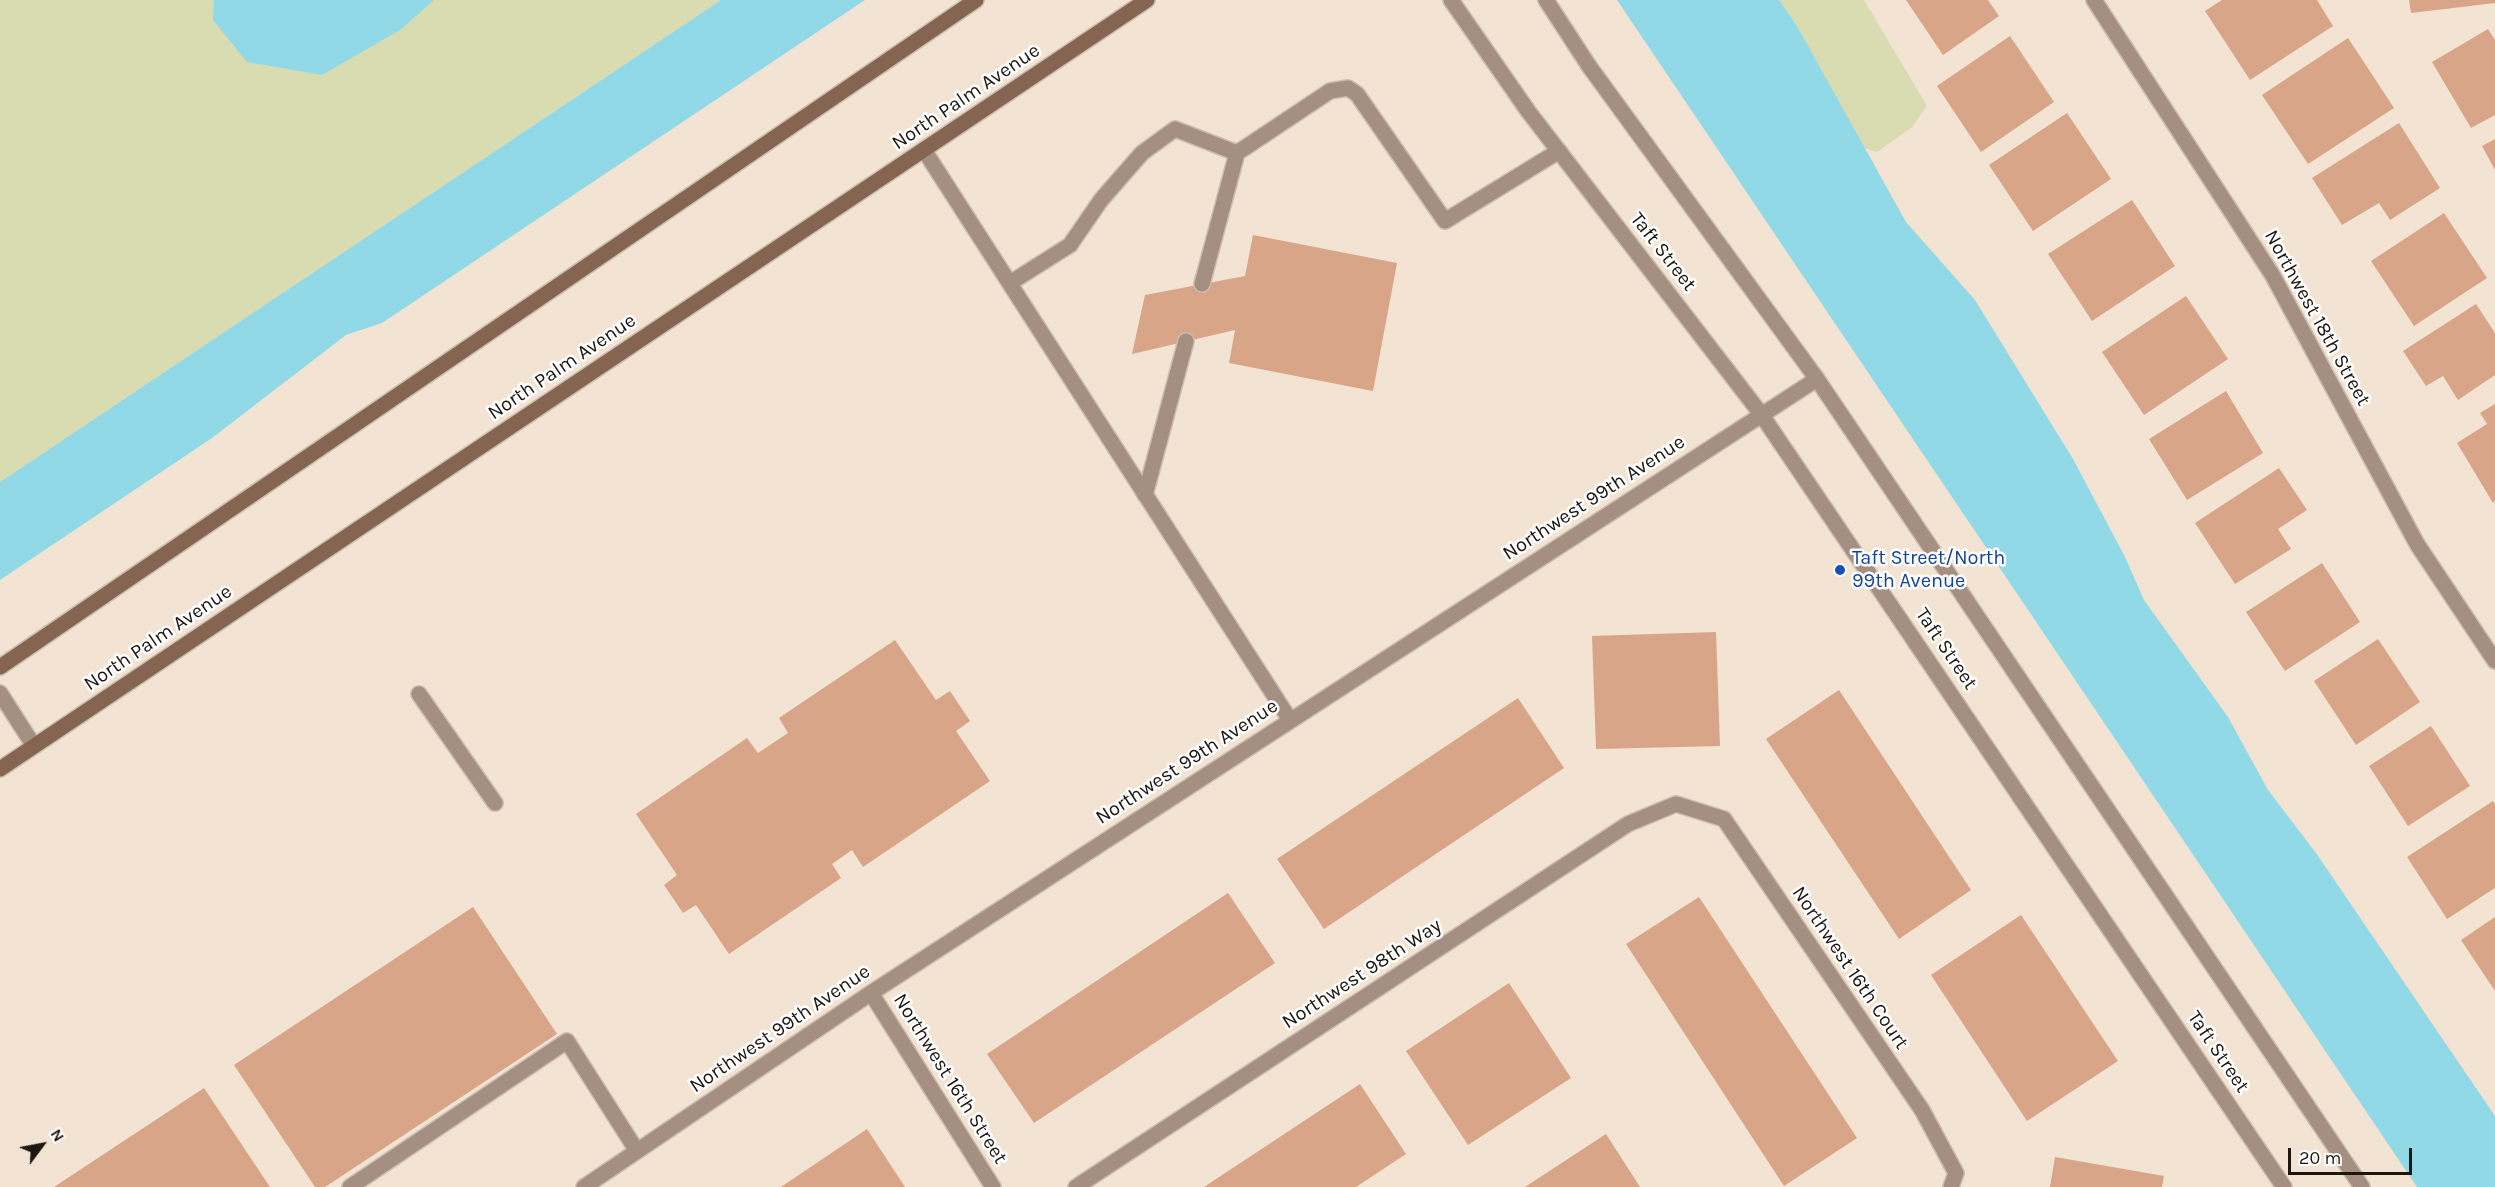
<!DOCTYPE html>
<html>
<head>
<meta charset="utf-8">
<style>
	body { margin:0 }
	#map { position:relative; width:2495px; height:1187px; overflow:hidden; background:#f2e3d2; font-family:Karla,sans-serif }
	canvas { display:block }
	.north { position:absolute; left:12px; top:1115px; width:60px; height:60px; -webkit-text-stroke:4px #fff; paint-order:stroke; rotate:58deg; font-size:16px; font-weight:700; line-height:24px; text-align:center; color:#1c1711 }
	.north::after { content:''; display:block; margin:auto; width:21px; height:27px; background:#1c1711; clip-path:polygon(50% 0,100% 100%,50% 72%,0 100%) }
	.scale { position:absolute; left:2288px; top:1148px; width:124px; height:27px; box-sizing:border-box; border:3px solid #1c1711; border-top:0; padding-left:8px; font-size:18px; line-height:21px; white-space:nowrap; color:#1c1711; -webkit-text-stroke:4px #fff; paint-order:stroke }
</style>
</head>
<body>
<div id="map">
<canvas width="2495" height="1187"></canvas>
<div class="north">N</div>
<div class="scale">20 m</div>
</div>
<script>
const g = document.querySelector('canvas').getContext('2d');
g.lineJoin = 'round';
function fillPath(path, color) { g.fillStyle = color; g.fill(path, 'evenodd'); }
const shape = rows => new Path2D(rows.map(r => 'M' + r).join(''));
function stroke(path, color, width, dash) { g.strokeStyle = color; g.lineWidth = width; g.lineCap = dash ? 'butt' : 'round'; g.setLineDash(dash || []); g.stroke(path); }
function label(font, color, halo, rows, align = 'center') {
  g.font = font + ' Karla,sans-serif'; g.lineWidth = 5; g.setLineDash([]); g.textBaseline = 'middle'; g.strokeStyle = halo; g.fillStyle = color; for (const [text, x, y, turn = 0] of rows) {
    g.save(); g.translate(x, y); g.rotate((+turn || 0) * Math.PI / 180); g.textAlign = isNaN(turn) ? turn : align; if (halo) g.strokeText(text, 0, 0); g.fillText(text, 0, 0); g.restore();
  }
}
fillPath(shape([
	[0,0,721,0,0,482],
	[1779,0,1864,0,1927,106,1912,127,1877,152,1864,148,1797,26]
]), '#d8dcb0');
fillPath(shape([
	[214,0,434,0,400,30,322,75,247,62,213,20],
	[721,0,865,0,382,323,346,335,212,438,0,580,0,482],
	[1617,0,1779,0,1797,26,1906,222,1975,300,2073,459,2125,557,2144,600,2228,717,2268,790,2316,853,2495,1116,2495,1187,2417,1187]
]), '#92d9e8');
fillPath(shape([
	[1906,0,1988,0,1999,16,1943,55],
	[2222,0,2317,0,2333,26,2250,80,2205,11],
	[2409,0,2495,0,2495,3,2411,13],
	[2488,29,2495,40,2495,115,2471,128,2432,62],
	[2010,36,2054,102,1981,152,1937,86],
	[2348,38,2394,108,2308,164,2262,95],
	[2067,113,2111,179,2033,231,1989,165],
	[2399,123,2440,188,2390,220,2379,203,2342,225,2312,178],
	[2495,139,2495,170,2482,146],
	[2132,200,2175,266,2092,321,2048,254],
	[2444,213,2487,278,2414,326,2371,261],
	[1253,235,1397,263,1373,391,1229,363,1235,330,1132,354,1145,295,1245,276],
	[2186,296,2228,359,2144,415,2102,352],
	[2476,304,2495,333,2495,375,2458,400,2443,376,2426,386,2403,351],
	[2226,391,2263,453,2187,500,2149,439],
	[2495,404,2495,501,2493,503,2457,443,2487,424,2480,413],
	[2279,468,2307,510,2278,529,2291,549,2235,584,2195,523],
	[2322,563,2360,622,2285,671,2246,612],
	[1716,632,1720,746,1596,749,1592,636],
	[2378,639,2420,702,2356,745,2314,681],
	[895,640,936,700,950,691,970,721,956,731,990,781,863,867,852,850,832,864,841,878,729,954,696,905,683,913,664,885,677,875,636,814,747,738,758,753,788,733,779,718],
	[1839,690,1971,890,1899,939,1766,739],
	[1518,698,1564,768,1324,929,1277,859],
	[2431,726,2470,786,2408,826,2369,766],
	[2493,801,2495,804,2495,888,2447,919,2407,857],
	[1228,893,1275,963,1034,1123,987,1054],
	[1699,897,1857,1138,1784,1186,1626,944],
	[473,907,557,1034,325,1187,315,1187,234,1065],
	[2021,915,2118,1061,2027,1121,1931,975],
	[2495,917,2495,991,2461,940],
	[1509,983,1571,1078,1468,1145,1406,1051],
	[1360,1084,1406,1154,1356,1187,1204,1187],
	[204,1088,270,1187,54,1187],
	[867,1129,905,1187,781,1187],
	[1606,1134,1640,1187,1525,1187],
	[2055,1157,2164,1176,2162,1187,2050,1187]
]), '#d9a588');
const service = shape([
	[924,150,1290,720],
	[1010,283,1070,245,1101,200,1142,153,1175,129,1237,153],
	[1202,284,1237,153,1330,91,1348,88,1357,94,1445,221,1559,151],
	[1145,495,1186,341],
	[419,694,495,803],
	[350,1187,567,1041,637,1151]
]);
const minor = shape([
	[2094,0,2273,276,2417,544,2495,661],
	[0,693,34,746],
	[871,993,993,1187],
	[584,1187,871,993,1817,379],
	[1076,1187,1628,824,1676,804,1724,819,1922,1110,1956,1173,1951,1187]
]);
const tertiary = shape([
	[1451,0,1528,111,1761,414,2284,1187],
	[1546,0,1589,66,1817,379,2362,1187]
]);
const secondary = shape([
	[0,667,976,0],
	[0,769,1147,0]
]);
stroke(service, '#cbbeaf', 18);
stroke(minor, '#cbbeaf', 18);
stroke(tertiary, '#cbbeaf', 18);
stroke(secondary, '#cbbeaf', 18);
stroke(service, '#a58f82', 15);
stroke(minor, '#a58f82', 15);
stroke(tertiary, '#a58f82', 15);
stroke(secondary, '#856552', 15);
for (const [x, y, r, color] of [
	[1840,570,6,"#1a4fb4"]
]) { const dot = new Path2D(); dot.arc(x, y, r, 0, 2 * Math.PI); g.fillStyle = color; g.fill(dot); stroke(dot, '#fff', 2); }
label('20px', '#1c1711', '#fff', [
	["North Palm Avenue",966,97,-34],
	["Taft Street",1663,252,52],
	["Northwest 18th Street",2317,318,61],
	["North Palm Avenue",562,367,-34],
	["Northwest 99th Avenue",1594,498,-33],
	["North Palm Avenue",158,638,-34],
	["Taft Street",1946,649,56],
	["Northwest 99th Avenue",1187,762,-33],
	["Northwest 16th Court",1850,968,56],
	["Northwest 98th Way",1362,974,-33],
	["Northwest 99th Avenue",780,1029,-34],
	["Taft Street",2218,1052,56],
	["Northwest 16th Street",950,1079,58]
]);
label('20px', '#164399', '#fff', [
	["Taft Street/North",1852,558],
	["99th Avenue",1852,581]
], 'left');
</script>
</body>
</html>
